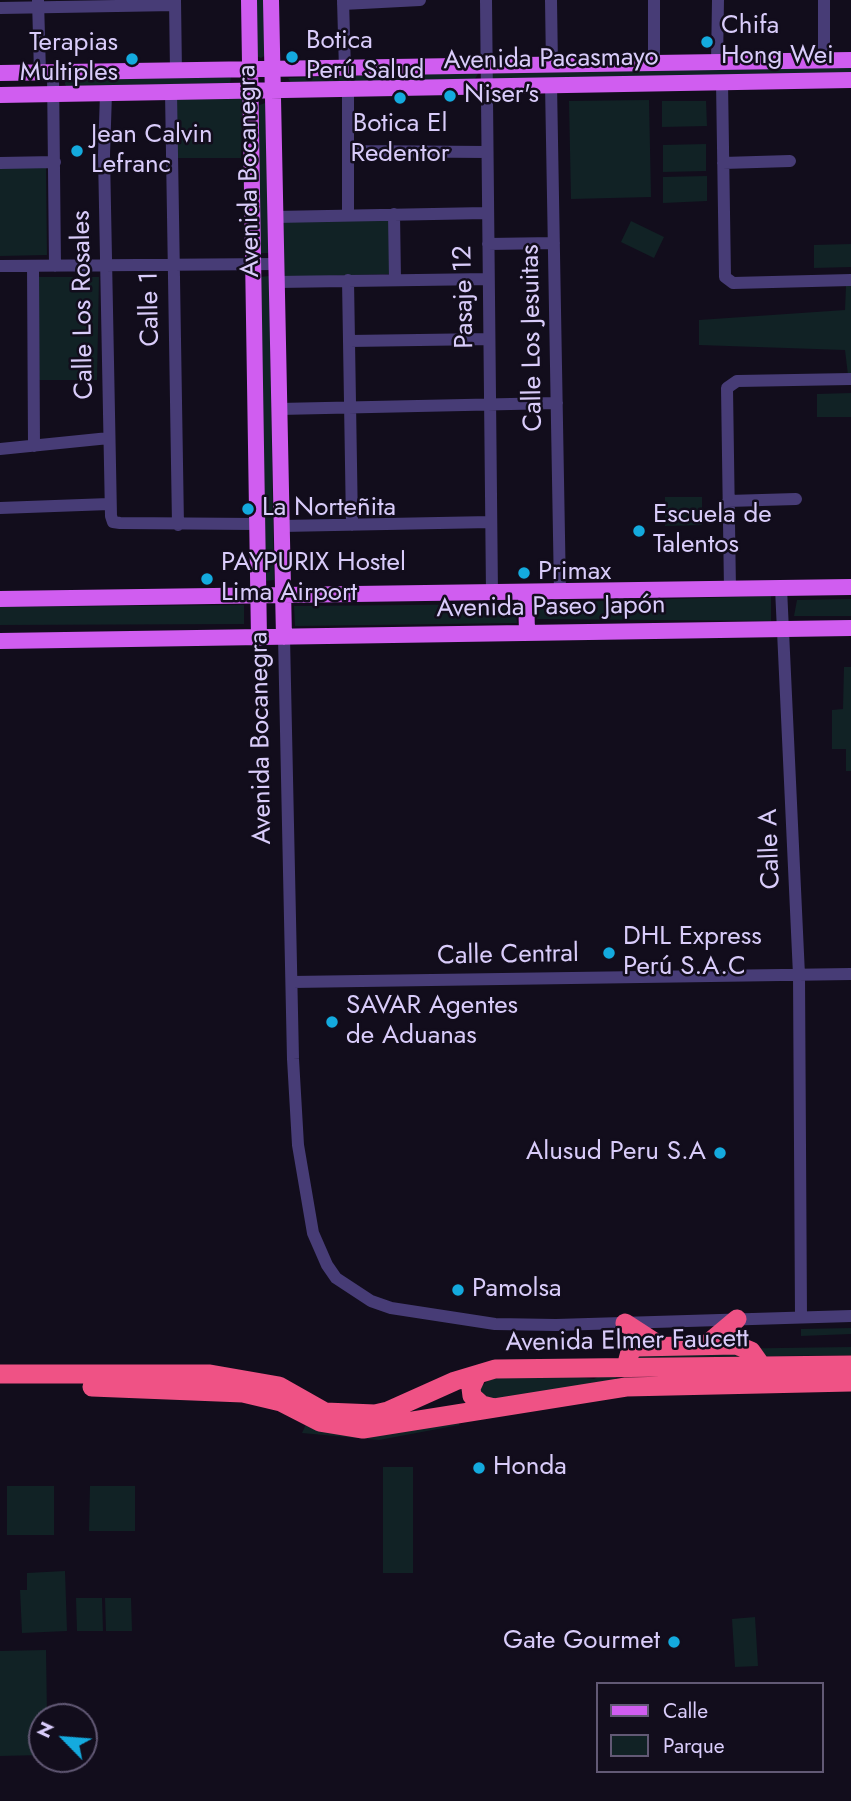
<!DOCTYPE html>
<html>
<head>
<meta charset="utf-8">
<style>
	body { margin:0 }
	#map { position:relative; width:851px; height:1801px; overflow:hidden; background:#120d1c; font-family:Jost,sans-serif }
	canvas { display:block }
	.legend { position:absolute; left:596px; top:1682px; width:228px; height:91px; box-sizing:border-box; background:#120d1c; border:2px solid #625975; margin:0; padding:9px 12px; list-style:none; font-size:21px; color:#d9ccfa }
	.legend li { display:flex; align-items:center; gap:14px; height:35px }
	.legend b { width:35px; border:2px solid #625975 }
	.north { position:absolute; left:28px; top:1703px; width:70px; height:70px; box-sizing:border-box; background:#120d1c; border:2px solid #625975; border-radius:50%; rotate:295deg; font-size:19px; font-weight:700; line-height:28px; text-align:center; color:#d9ccfa }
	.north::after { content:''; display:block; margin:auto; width:24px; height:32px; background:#14aade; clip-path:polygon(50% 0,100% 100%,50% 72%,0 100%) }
</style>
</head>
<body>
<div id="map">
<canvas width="851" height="1801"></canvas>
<ul class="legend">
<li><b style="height:9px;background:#d05df0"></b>Calle</li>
<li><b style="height:19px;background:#112225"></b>Parque</li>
</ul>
<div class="north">N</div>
</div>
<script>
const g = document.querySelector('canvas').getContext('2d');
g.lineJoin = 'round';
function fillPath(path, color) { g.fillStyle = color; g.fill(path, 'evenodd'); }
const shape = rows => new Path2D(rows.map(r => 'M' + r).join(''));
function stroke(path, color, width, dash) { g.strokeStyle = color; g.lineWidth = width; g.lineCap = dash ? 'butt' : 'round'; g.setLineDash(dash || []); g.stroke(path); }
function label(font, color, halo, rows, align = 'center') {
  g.font = font + ' Jost,sans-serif'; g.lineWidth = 5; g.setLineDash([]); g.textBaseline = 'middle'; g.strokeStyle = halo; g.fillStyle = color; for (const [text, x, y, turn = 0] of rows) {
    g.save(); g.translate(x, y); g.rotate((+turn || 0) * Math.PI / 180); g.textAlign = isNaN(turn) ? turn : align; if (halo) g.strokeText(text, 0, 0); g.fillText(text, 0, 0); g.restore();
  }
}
fillPath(shape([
	[256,0,265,0,266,55,261,58,256,56],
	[851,60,851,79,485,85,485,67],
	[479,72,475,79,291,83,288,78],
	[231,77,230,83,66,86,65,84,65,79],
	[243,98,241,158,177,158,176,99],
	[649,100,651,197,571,199,569,101],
	[662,101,706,101,707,126,662,127],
	[265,103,270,253,261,253,257,106],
	[706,144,706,171,663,172,663,145],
	[46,166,47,255,0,256,0,167],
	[707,176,707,201,663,203,663,177],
	[389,217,389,274,282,277,281,219],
	[631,221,664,237,654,258,621,242],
	[851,244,851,267,814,268,814,245],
	[269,276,274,580,265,581,260,277],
	[38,277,99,277,97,380,36,380],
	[846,286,851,286,851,375,848,375,845,350,699,345,699,320,845,310],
	[851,393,851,417,817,417,817,394],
	[665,497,702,497,702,525,665,526],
	[771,596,771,621,537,619,539,603],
	[851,599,851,616,794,616,797,600],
	[515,604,517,623,295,626,294,606],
	[244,605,244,624,0,625,0,607],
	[844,667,851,667,851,771,846,771,846,749,832,749,832,710,843,709],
	[851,1328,851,1334,801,1336,801,1329],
	[851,1347,851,1355,634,1358,639,1350],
	[494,1376,571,1376,594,1379,599,1376,616,1377,615,1385,490,1403,482,1396,480,1387],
	[460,1417,459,1425,379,1440,302,1433,307,1422],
	[383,1467,413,1467,413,1573,383,1573],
	[7,1486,54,1486,54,1535,7,1535],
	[90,1486,135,1486,135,1531,89,1531],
	[65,1571,67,1631,22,1633,20,1590,27,1590,27,1573],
	[76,1598,102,1598,103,1631,77,1631],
	[105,1598,131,1598,132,1631,106,1631],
	[755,1617,758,1666,735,1667,732,1619],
	[46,1650,47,1717,42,1717,42,1755,0,1756,0,1651]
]), '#112225');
stroke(shape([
	[38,0,40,73],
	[175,0,176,72],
	[343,0,345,70],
	[486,0,492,593],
	[551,0,552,66],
	[654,0,654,64],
	[824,0,824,61],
	[343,4,420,0],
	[0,8,175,5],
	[717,63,718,0],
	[53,73,55,266],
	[722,82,725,277,733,283,851,280],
	[551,84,560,592],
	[348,88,348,213],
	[171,92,178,525],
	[106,93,104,155,111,516,113,522,120,523,257,524],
	[348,151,487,152],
	[0,163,55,162],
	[723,163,790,161],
	[394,214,395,280],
	[275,217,486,213],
	[488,244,554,243],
	[0,266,276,264],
	[33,266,34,446],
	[348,280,352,525],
	[277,282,488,279],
	[349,341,489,339],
	[279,409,557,403],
	[0,449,109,438],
	[728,501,796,499],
	[0,508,109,504],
	[282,526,491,522],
	[781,588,799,975,801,1317],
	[730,590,727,388,737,381,851,379],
	[284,637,293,1059,298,1145,313,1233,327,1265,336,1278,371,1301,391,1308,495,1324,556,1325,851,1316],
	[292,982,851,974]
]), '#473c76', 12);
stroke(shape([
	[249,0,259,638],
	[271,0,284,637],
	[0,73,851,60],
	[0,95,851,80],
	[526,592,527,633],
	[0,599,851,587],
	[0,641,851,628]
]), '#d05df0', 16);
stroke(shape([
	[625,1323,659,1345],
	[706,1345,737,1319],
	[626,1367,630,1352,636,1347,736,1345,751,1351,768,1375],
	[0,1374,210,1374,279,1386,325,1412,375,1414,388,1411,455,1381,495,1369,851,1365],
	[477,1375,471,1388,472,1396,482,1405,494,1408],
	[92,1387,243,1393,281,1402,320,1422,363,1429,626,1387,851,1382]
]), '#ef5285', 19);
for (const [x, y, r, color] of [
	[707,42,7,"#14aade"],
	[292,57,7,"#14aade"],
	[132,59,7,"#14aade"],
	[450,96,7,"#14aade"],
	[400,98,7,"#14aade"],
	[77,151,7,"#14aade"],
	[248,509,7,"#14aade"],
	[639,531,7,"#14aade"],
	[524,573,7,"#14aade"],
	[207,579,7,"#14aade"],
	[609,953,7,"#14aade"],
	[332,1022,7,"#14aade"],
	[720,1153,7,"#14aade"],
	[458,1290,7,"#14aade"],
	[479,1468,7,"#14aade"],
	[674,1642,7,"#14aade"]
]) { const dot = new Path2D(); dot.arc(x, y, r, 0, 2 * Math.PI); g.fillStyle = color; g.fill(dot); stroke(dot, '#120d1c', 2.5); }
label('26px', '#d9ccfa', '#120d1c', [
	["Chifa",721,27],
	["Hong Wei",721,57],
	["Botica",306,42],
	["Perú Salud",306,72],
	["Terapias",118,44,"right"],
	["Multiples",118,74,"right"],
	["Niser's",464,96],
	["Botica El",400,125,"center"],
	["Redentor",400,155,"center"],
	["Jean Calvin",91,136],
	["Lefranc",91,166],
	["La Norteñita",262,509],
	["Escuela de",653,516],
	["Talentos",653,546],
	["PAYPURIX Hostel",221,564],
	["Lima Airport",221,594],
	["Primax",538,573],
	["DHL Express",623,938],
	["Perú S.A.C",623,968],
	["SAVAR Agentes",346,1007],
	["de Aduanas",346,1037],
	["Alusud Peru S.A",706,1153,"right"],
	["Pamolsa",472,1290],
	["Honda",493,1468],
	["Gate Gourmet",660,1642,"right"]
], 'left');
label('26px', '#d9ccfa', '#120d1c', [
	["Avenida Pacasmayo",551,60,-1],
	["Avenida Bocanegra",250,171,-91],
	["Pasaje 12",465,297,-91],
	["Calle Los Rosales",84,305,-91],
	["Calle 1",151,309,-91],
	["Calle Los Jesuitas",533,338,-91],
	["Avenida Paseo Japón",551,608,-1],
	["Avenida Bocanegra",262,738,-91],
	["Calle A",771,849,-92],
	["Calle Central",508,956,-1],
	["Avenida Elmer Faucett",627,1342,-1]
]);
</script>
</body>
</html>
